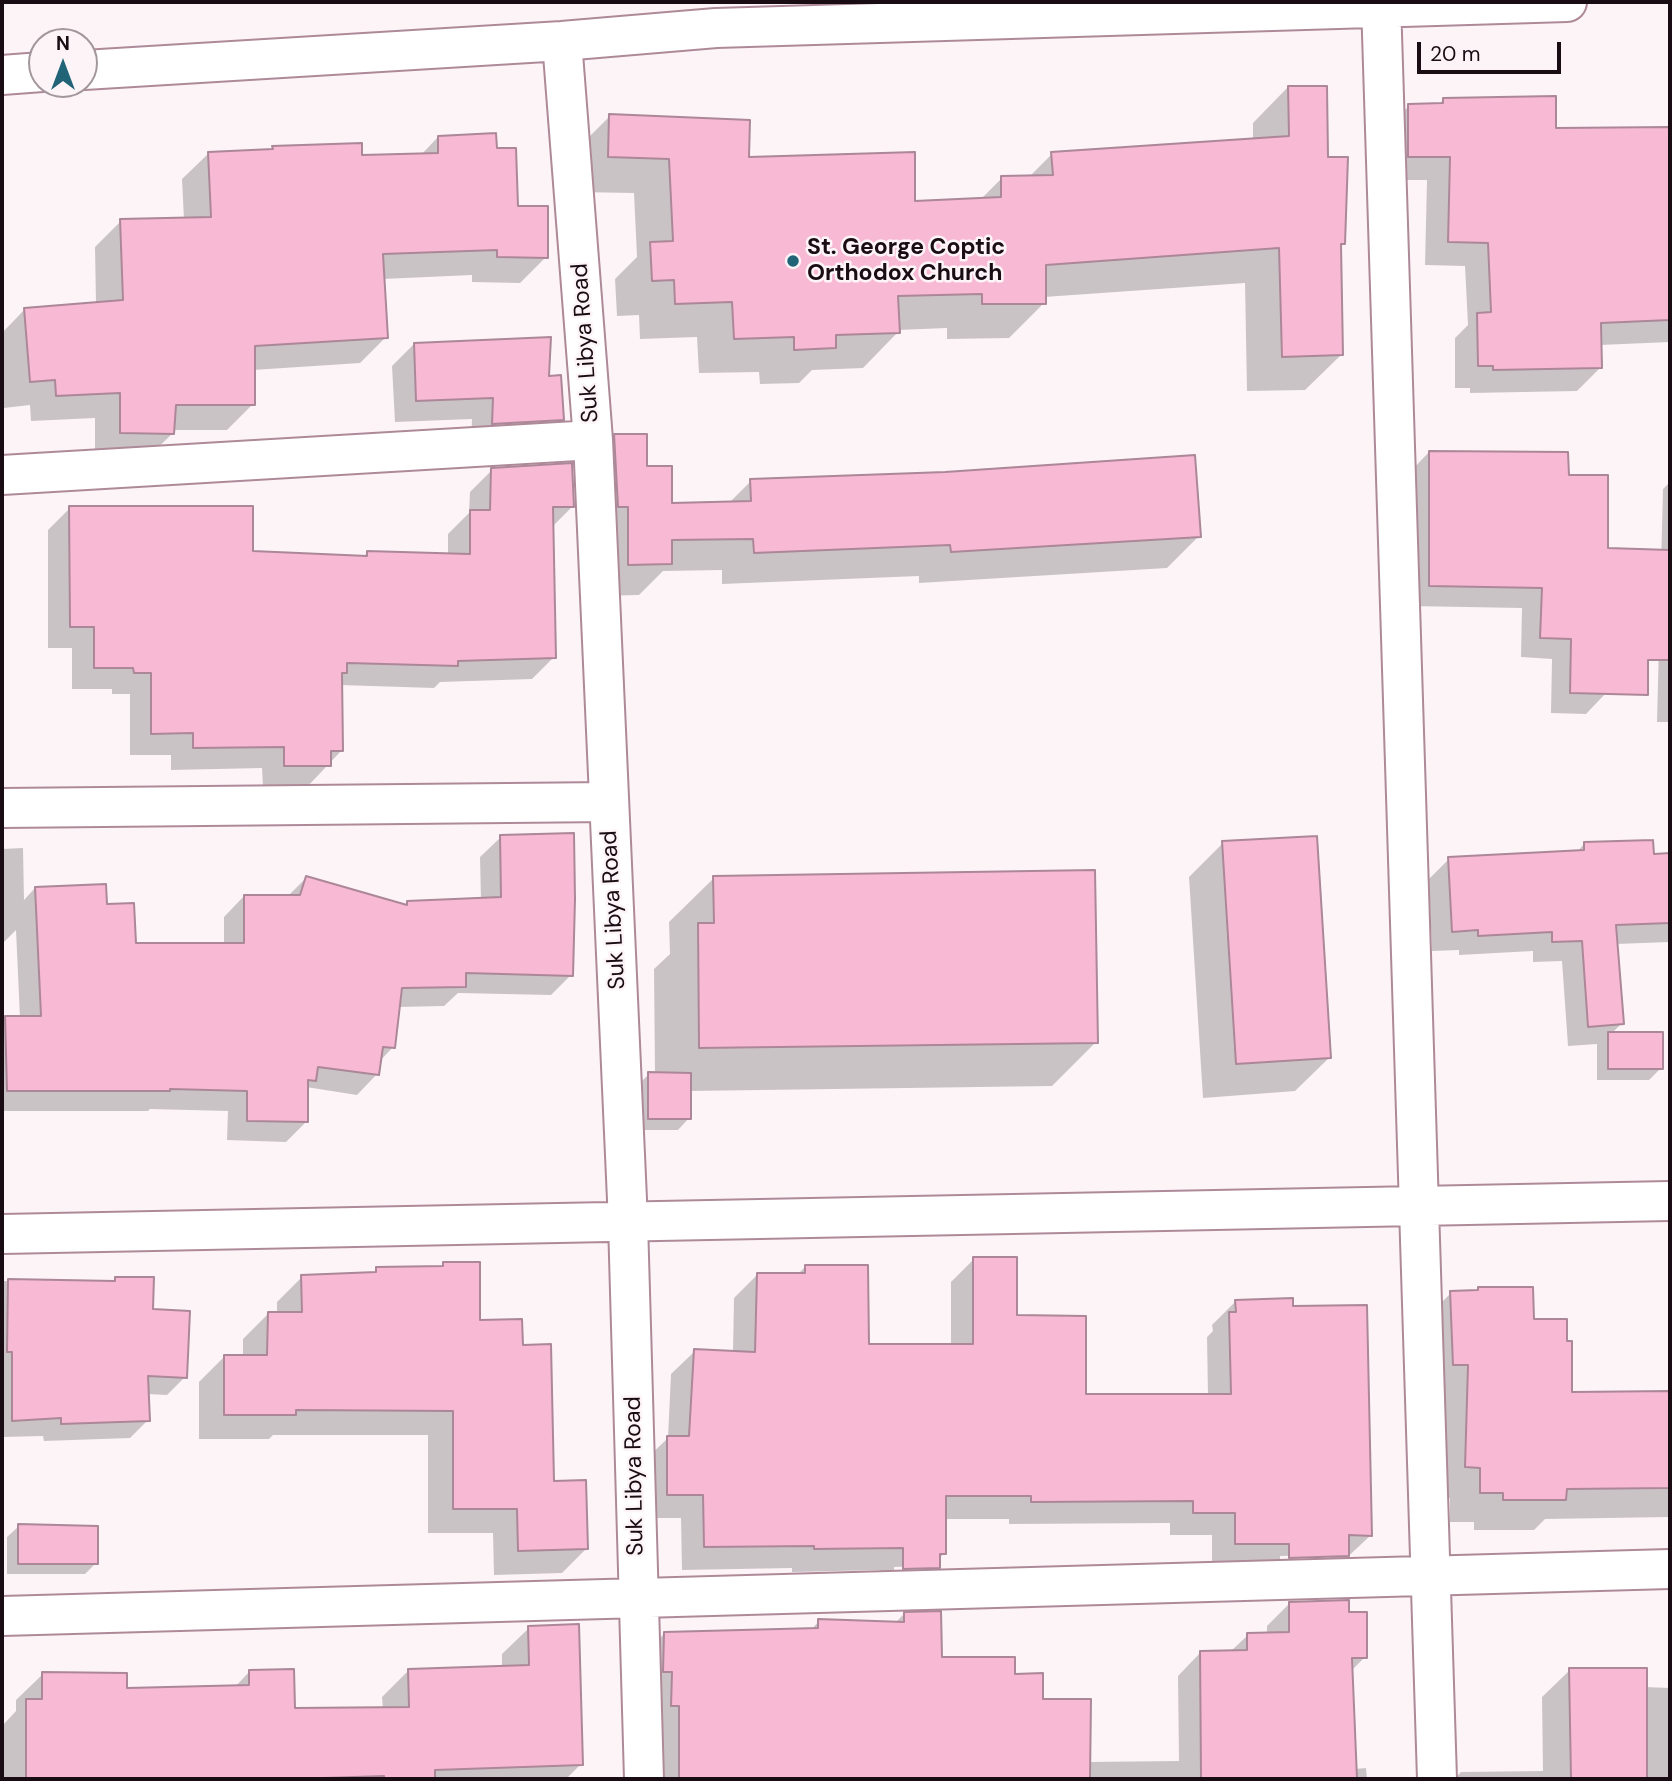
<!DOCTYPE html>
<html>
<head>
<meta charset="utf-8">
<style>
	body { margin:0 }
	#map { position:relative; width:1672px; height:1781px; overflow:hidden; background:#fdf4f8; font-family:"DM Sans",sans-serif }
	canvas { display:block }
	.frame { position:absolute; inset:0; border:4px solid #190c12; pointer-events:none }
	.north { position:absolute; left:28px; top:28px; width:70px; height:70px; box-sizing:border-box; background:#fdf4f8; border:2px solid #a2979c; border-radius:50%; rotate:0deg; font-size:19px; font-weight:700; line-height:28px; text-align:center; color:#190c12 }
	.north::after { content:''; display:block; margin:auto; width:24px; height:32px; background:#216477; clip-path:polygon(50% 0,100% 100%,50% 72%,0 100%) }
	.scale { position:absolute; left:1417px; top:42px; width:144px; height:32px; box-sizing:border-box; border:4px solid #190c12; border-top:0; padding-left:9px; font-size:21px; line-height:24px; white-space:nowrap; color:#190c12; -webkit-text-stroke:5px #fdf4f8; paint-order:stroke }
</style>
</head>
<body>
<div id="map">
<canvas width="1672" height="1781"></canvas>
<div class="frame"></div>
<div class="north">N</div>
<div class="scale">20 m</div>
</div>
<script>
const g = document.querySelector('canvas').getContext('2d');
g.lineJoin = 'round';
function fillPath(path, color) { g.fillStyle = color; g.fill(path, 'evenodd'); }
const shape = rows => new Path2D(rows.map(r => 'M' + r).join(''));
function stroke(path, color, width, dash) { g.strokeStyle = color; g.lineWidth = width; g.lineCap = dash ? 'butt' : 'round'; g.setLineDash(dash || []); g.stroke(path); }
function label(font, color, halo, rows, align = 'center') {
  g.font = font + ' "DM Sans",sans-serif'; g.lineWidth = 5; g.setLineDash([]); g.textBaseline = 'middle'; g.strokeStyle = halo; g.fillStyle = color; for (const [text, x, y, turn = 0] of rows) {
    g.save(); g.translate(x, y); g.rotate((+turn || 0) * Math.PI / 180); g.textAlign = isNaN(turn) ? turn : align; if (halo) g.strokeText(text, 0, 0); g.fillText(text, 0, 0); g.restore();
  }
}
fillPath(shape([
	[1288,87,1327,159,1343,243,1339,247,1341,355,1305,390,1247,391,1245,283,1044,297,1044,303,1009,338,947,339,947,328,898,330,898,332,863,368,812,370,799,383,760,384,759,372,699,373,697,337,640,339,639,315,617,316,615,279,637,257,634,193,574,192,575,151,610,116,747,159,913,203,980,200,1002,178,1029,177,1052,154,1253,141,1253,123],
	[1444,99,1555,130,1670,129,1670,342,1600,345,1601,367,1577,391,1470,393,1470,388,1455,388,1455,338,1468,325,1465,266,1425,265,1427,180,1385,180,1385,129,1409,106,1438,105],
	[438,137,495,150,516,208,546,257,520,283,472,282,472,275,383,279,386,337,360,363,253,370,253,404,227,430,173,430,173,433,146,459,95,459,95,418,31,421,30,405,4,408,2,333,25,309,96,304,95,247,121,221,184,220,182,179,209,153,271,150,273,148,361,157,421,155],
	[414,344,547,378,562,419,540,441,471,445,472,419,395,422,392,366],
	[615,436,645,468,671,504,729,503,751,481,1199,536,1167,568,919,583,919,576,722,584,722,570,663,571,639,595,596,596,583,468],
	[1429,452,1567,476,1606,693,1586,714,1551,713,1552,659,1521,657,1522,608,1409,606,1409,473],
	[492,470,572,507,552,527,554,657,532,679,440,682,434,688,340,685,342,750,307,787,263,787,262,768,171,770,171,755,130,755,130,694,112,694,112,689,72,689,72,648,48,648,48,530,70,508,252,552,363,557,367,553,448,555,448,534,469,513,470,492],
	[1670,482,1670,722,1657,722,1663,489],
	[501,837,571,975,551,995,458,993,444,1006,398,1007,393,1047,379,1062,377,1074,357,1095,306,1087,306,1122,286,1142,227,1140,228,1111,150,1109,148,1111,2,1111,2,1022,6,1018,20,1018,16,930,2,944,2,849,23,848,24,900,35,888,106,906,134,945,224,945,224,917,244,896,288,896,306,878,404,906,407,903,481,900,480,857],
	[1223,843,1330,1057,1295,1091,1203,1098,1189,877],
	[1584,844,1652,856,1670,855,1670,942,1616,944,1622,1023,1611,1034,1661,1068,1649,1080,1597,1080,1597,1044,1568,1046,1562,961,1533,962,1533,951,1459,955,1459,950,1432,951,1429,879,1449,859,1576,853],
	[714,878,1096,1042,1052,1086,689,1091,689,1118,678,1130,638,1130,638,1085,649,1074,655,1074,654,969,670,954,669,922],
	[974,1259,1015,1316,1085,1396,1208,1396,1207,1337,1213,1331,1212,1325,1236,1301,1291,1308,1371,1535,1324,1579,1212,1566,1212,1535,1170,1535,1170,1523,1009,1524,1009,1519,944,1519,944,1553,939,1559,939,1567,915,1590,880,1591,880,1570,792,1572,792,1568,682,1570,681,1518,644,1518,644,1461,668,1438,671,1374,695,1351,733,1352,734,1298,758,1274,798,1274,805,1267,868,1346,951,1346,951,1282],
	[1332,1555,1328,1559,1280,1560,1280,1556],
	[923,1566,923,1570,894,1571,894,1567],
	[444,1264,478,1322,521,1347,552,1483,587,1548,562,1573,494,1575,493,1533,428,1533,428,1435,273,1435,269,1439,199,1439,199,1382,224,1357,243,1357,243,1339,268,1314,277,1314,277,1302,302,1277,372,1274,377,1269,440,1267],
	[116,1279,151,1311,185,1377,167,1395,147,1394,148,1420,130,1438,44,1441,43,1436,2,1437,2,1281,113,1283],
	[1479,1289,1532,1320,1570,1394,1670,1393,1670,1517,1545,1519,1534,1530,1474,1530,1474,1522,1450,1522,1450,1498,1436,1497,1421,1323,1451,1293,1476,1292],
	[19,1526,96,1563,85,1574,7,1574,7,1537],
	[1290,1603,1347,1614,1365,1657,1351,1671,1355,1769,1366,1768,1367,1779,657,1779,642,1656,665,1633,811,1630,819,1621,895,1623,904,1614,940,1659,1013,1675,1042,1701,1088,1762,1179,1761,1178,1676,1200,1653,1230,1652,1248,1635,1267,1634,1267,1626],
	[529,1628,581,1764,566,1779,2,1779,2,1726,16,1711,16,1700,43,1674,125,1690,234,1688,250,1671,293,1710,383,1709,382,1697,409,1670,502,1667,502,1654],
	[1570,1670,1620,1686,1670,1688,1670,1779,1454,1779,1461,1772,1543,1771,1542,1697]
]), '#0003');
const building = shape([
	[1288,86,1327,86,1328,157,1348,157,1345,244,1341,244,1343,355,1282,357,1279,248,1046,265,1046,304,982,304,982,294,898,296,900,333,836,335,836,348,794,350,794,337,734,339,732,302,675,304,674,280,652,281,650,242,673,241,669,159,608,157,609,114,750,120,749,157,915,152,915,201,1001,197,1001,176,1053,175,1051,152,1289,136,1288,86],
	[1556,96,1556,128,1670,127,1670,320,1601,323,1602,368,1493,370,1493,366,1478,366,1477,313,1491,312,1488,243,1448,242,1450,157,1408,157,1408,104,1443,103,1443,98,1556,96],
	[496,133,497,148,516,148,518,206,548,206,548,258,497,257,497,250,383,254,388,338,255,346,255,405,176,405,174,434,120,433,120,393,56,396,55,380,30,382,24,308,123,300,120,219,211,217,208,152,273,149,272,146,362,143,362,155,438,153,438,136,496,133],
	[551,337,549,376,561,375,564,420,492,424,493,398,416,401,414,343,551,337],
	[614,434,647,434,647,466,672,466,672,503,751,501,750,479,945,472,1195,455,1201,537,951,552,950,545,754,553,753,539,672,540,672,564,628,565,628,507,618,507,614,434],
	[1429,451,1568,452,1569,475,1608,475,1608,548,1670,550,1670,660,1648,660,1648,695,1570,693,1571,639,1540,638,1542,588,1429,586,1429,451],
	[572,463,574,507,553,507,556,658,458,661,458,666,347,663,347,673,342,673,343,751,331,751,331,766,284,766,284,747,193,748,193,733,151,734,151,673,134,673,133,668,94,668,94,627,70,627,69,506,253,506,253,551,367,556,367,551,470,554,470,510,490,510,491,468,572,463],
	[574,833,575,899,573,976,466,973,466,987,402,988,395,1048,383,1047,379,1075,318,1067,316,1081,308,1080,308,1122,247,1121,247,1091,170,1089,170,1091,7,1091,5,1016,41,1016,35,887,106,884,107,904,134,903,136,943,244,943,244,895,300,895,306,876,407,905,407,901,501,897,500,835,574,833],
	[1317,836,1331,1058,1236,1064,1222,841,1317,836],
	[1653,840,1654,854,1670,853,1670,923,1616,925,1624,1024,1588,1027,1582,941,1552,942,1552,932,1478,936,1478,930,1452,932,1448,857,1584,850,1584,842,1653,840],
	[1095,870,1098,1043,699,1048,698,923,714,923,713,876,1095,870],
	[1608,1032,1663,1032,1663,1069,1608,1069,1608,1032],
	[648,1072,691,1073,691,1119,648,1119,648,1072],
	[973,1257,1017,1257,1017,1315,1086,1316,1086,1394,1231,1394,1229,1312,1236,1312,1235,1300,1293,1298,1293,1306,1367,1305,1372,1536,1349,1535,1349,1556,1289,1558,1289,1544,1235,1544,1235,1513,1193,1513,1193,1501,1031,1502,1031,1496,946,1496,946,1554,940,1554,940,1568,903,1569,903,1548,814,1549,814,1546,704,1547,703,1495,667,1495,667,1436,689,1436,694,1349,755,1352,757,1273,805,1273,805,1265,868,1265,869,1344,973,1344,973,1257],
	[443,1262,480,1262,480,1320,522,1319,523,1345,551,1344,554,1481,586,1480,588,1549,518,1551,517,1509,453,1509,453,1411,296,1410,296,1415,224,1415,224,1355,267,1355,268,1312,302,1312,301,1275,376,1272,376,1267,443,1266,443,1262],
	[115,1277,154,1277,153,1309,190,1311,187,1378,148,1376,150,1421,61,1424,61,1418,12,1421,12,1352,7,1352,8,1279,115,1281,115,1277],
	[1478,1287,1533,1287,1534,1319,1567,1319,1567,1341,1572,1341,1572,1392,1670,1391,1670,1488,1567,1489,1566,1500,1503,1500,1503,1493,1480,1493,1480,1468,1465,1467,1468,1365,1453,1365,1450,1291,1478,1290,1478,1287],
	[18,1524,98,1526,98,1564,18,1564,18,1524],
	[1349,1600,1349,1612,1367,1612,1367,1658,1352,1658,1357,1779,1201,1779,1200,1651,1247,1650,1247,1633,1289,1632,1289,1602,1349,1600],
	[941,1611,942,1657,1015,1657,1015,1674,1043,1673,1043,1699,1091,1699,1090,1779,679,1779,679,1706,671,1706,672,1672,663,1672,664,1632,818,1628,818,1619,904,1622,904,1612,941,1611],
	[579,1624,583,1765,435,1770,435,1779,384,1779,384,1776,295,1779,26,1779,26,1699,42,1699,42,1672,127,1673,127,1688,249,1685,249,1670,294,1669,295,1708,409,1707,408,1669,529,1665,528,1626,579,1624],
	[1569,1668,1647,1668,1647,1779,1571,1779,1569,1668]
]);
fillPath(building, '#f7b9d4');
stroke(building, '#ac8797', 2);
const minor = shape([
	[1381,2,1437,1779],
	[562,41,593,440,628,1222,644,1779],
	[84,70,562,41,716,28,1567,2],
	[2,75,42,72],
	[2,475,593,440],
	[2,808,609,802],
	[2,1234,1670,1201],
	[2,1616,1670,1569]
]);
stroke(minor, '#ae8a99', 42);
stroke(minor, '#fff', 38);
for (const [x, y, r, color] of [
	[793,261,7,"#216477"]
]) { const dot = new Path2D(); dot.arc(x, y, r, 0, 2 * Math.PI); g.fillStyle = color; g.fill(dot); stroke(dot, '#fdf4f8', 2.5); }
label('bold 23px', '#190c12', '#fdf4f8', [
	["St. George Coptic",807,248],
	["Orthodox Church",807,274]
], 'left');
label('23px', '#190c12', '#fdf4f8', [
	["Suk Libya Road",586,343,-94],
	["Suk Libya Road",614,910,-93],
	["Suk Libya Road",635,1476,-91]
]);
</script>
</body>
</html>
